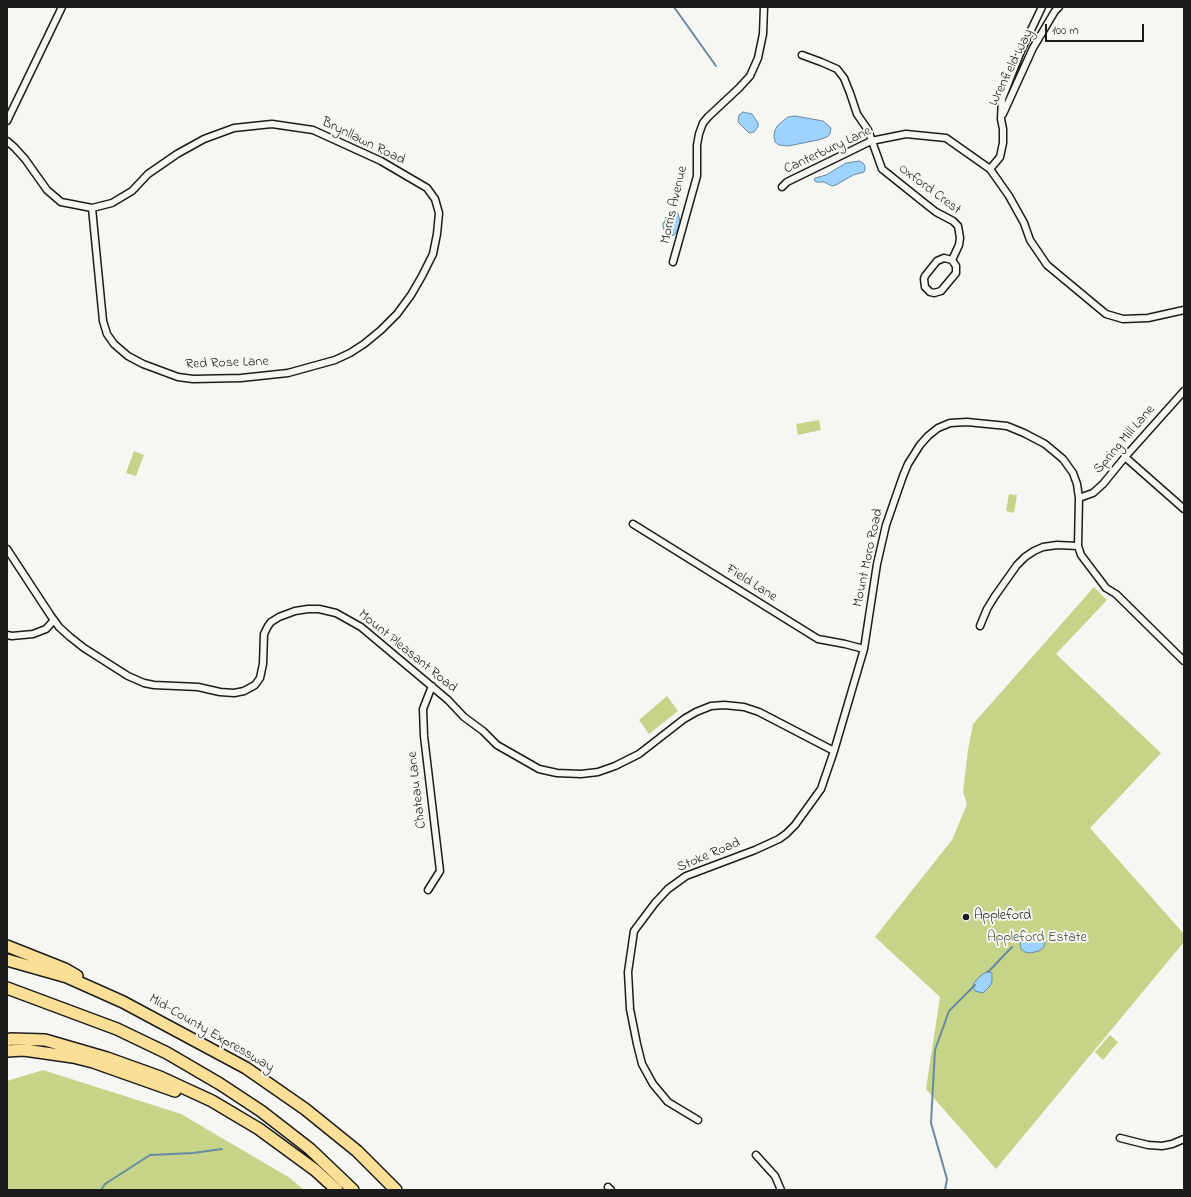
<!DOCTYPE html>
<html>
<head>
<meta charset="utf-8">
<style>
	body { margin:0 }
	#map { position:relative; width:1191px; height:1197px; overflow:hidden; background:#f6f6f2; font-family:"Indie Flower",sans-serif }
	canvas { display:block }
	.frame { position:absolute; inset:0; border:8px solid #1c1c1c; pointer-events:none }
	.scale { position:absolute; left:1045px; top:24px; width:99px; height:18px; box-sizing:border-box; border:2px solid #1c1c1c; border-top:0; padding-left:5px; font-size:12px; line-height:14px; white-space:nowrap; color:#1c1c1c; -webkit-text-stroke:3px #f6f6f2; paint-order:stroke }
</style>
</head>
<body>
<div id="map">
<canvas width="1191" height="1197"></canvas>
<div class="frame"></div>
<div class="scale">100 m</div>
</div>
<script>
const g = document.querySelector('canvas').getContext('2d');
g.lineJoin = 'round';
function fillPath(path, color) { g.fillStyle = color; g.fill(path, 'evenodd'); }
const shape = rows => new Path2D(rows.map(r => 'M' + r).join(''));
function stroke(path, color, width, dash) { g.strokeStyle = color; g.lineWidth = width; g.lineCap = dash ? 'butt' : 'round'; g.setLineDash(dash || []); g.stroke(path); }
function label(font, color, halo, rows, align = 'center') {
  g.font = font + ' "Indie Flower",sans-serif'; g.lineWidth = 4; g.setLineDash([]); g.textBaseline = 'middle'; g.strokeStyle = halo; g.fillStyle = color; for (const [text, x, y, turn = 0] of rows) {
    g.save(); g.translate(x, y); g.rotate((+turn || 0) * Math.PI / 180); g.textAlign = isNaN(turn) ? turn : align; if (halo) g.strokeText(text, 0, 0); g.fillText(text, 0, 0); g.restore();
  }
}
fillPath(shape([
	[819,420,821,430,798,435,796,424],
	[134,451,144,455,136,476,126,473],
	[1009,494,1017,495,1014,513,1006,511],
	[1094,587,1107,600,1056,654,1161,753,1090,828,1184,934,1184,942,996,1169,926,1089,940,997,875,937,952,840,967,804,963,792,968,750,973,724],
	[667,696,678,711,649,734,639,720],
	[1110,1035,1118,1042,1103,1060,1095,1052],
	[43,1070,181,1114,290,1178,304,1190,7,1190,7,1081]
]), '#c5d488');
const water = shape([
	[743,112,752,114,758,123,758,127,754,132,749,133,739,123,738,120,739,115,743,112],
	[795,116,823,121,831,128,830,134,827,137,818,140,788,146,779,145,775,142,774,136,775,130,778,125,788,117,795,116],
	[859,161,863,163,865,166,865,170,864,172,853,175,836,185,832,186,824,182,816,182,814,180,815,178,826,175,846,163,859,161],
	[673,212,676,212,678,213,680,222,676,233,674,235,670,236,667,234,664,230,663,226,663,223,665,222,665,218,673,212],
	[1037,934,1043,936,1045,942,1044,947,1039,951,1030,953,1025,952,1021,949,1020,945,1021,940,1037,934],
	[988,971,992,973,992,982,990,986,983,993,975,991,973,987,974,983,980,976,988,971]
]);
fillPath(water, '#9dd3fc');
stroke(water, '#698aa2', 1);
stroke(shape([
	[674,7,716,66],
	[988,972,1012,947],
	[101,1190,105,1184,150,1155,193,1153,222,1149],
	[945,1190,947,1179,931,1123,935,1050,949,1011,975,985]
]), '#698aa2', 2);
const minor = shape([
	[802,55,821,62,837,69,844,78,850,93,857,114,868,130,882,169,927,205,936,212,953,221,958,226,960,238,959,245,952,260],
	[1003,114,1033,48,1055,11,1059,7],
	[7,121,62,7],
	[7,141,14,147,25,159,47,190,61,202,92,208,112,203,132,191,148,174,177,154,204,139,234,128,272,124,313,130,381,161,427,188,435,199,439,213,437,234,433,254,422,276,411,295,397,314,381,330,364,344,350,353,335,360,288,373,241,378,193,379,178,377,143,364,128,356,114,344,107,334,103,321,92,208],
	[990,169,1000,157,1003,143,1003,129,1001,119,1002,99,1021,51,1042,7],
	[782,187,787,182,871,141,906,134,946,138,990,169,1009,196,1024,223,1030,240,1047,265,1106,314,1123,319,1148,318,1184,310],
	[944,258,952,260,956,266,956,273,941,291,934,293,930,292,925,287,924,279,925,276,937,261,944,258],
	[673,262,697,176,697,145,699,134,703,123,708,117,739,88,750,76,758,58,763,34,764,7],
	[1125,457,1184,509],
	[1079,498,1093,493,1103,484,1125,457,1184,391],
	[633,524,818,639,845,644,864,649],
	[7,549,51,616,59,627,70,637,84,648,128,676,144,683,154,685,198,687,220,692,234,693,244,691,255,685,260,678,263,664,264,634,268,626,271,622,279,617,295,611,308,609,319,609,336,613,361,627,448,700,464,717,483,731,497,745,539,769,557,773,581,774,598,772,615,766,639,754,684,719,696,712,711,706,724,705,744,707,759,712,834,751],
	[980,626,987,609,995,596,1017,565,1025,557,1034,551,1043,547,1057,545,1078,546],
	[7,635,12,636,33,634,46,629,54,620],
	[428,890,440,871,424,736,423,709,432,686],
	[698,1120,668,1102,653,1084,642,1064,637,1044,630,1009,628,972,634,931,655,903,668,889,686,876,755,850,779,839,786,834,795,825,821,789,834,751,864,649,877,564,886,525,903,476,908,464,920,445,928,436,938,428,950,423,967,422,1007,426,1024,433,1045,444,1063,459,1073,473,1077,484,1079,498,1078,546,1081,555,1106,588,1116,594,1184,661],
	[1120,1138,1148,1145,1162,1146,1172,1144,1184,1139],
	[756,1155,775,1176,781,1190],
	[608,1187,611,1190]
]);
const motorway = shape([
	[7,946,65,969,77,976],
	[7,960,67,977,123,1002,246,1068,305,1109,357,1151,396,1190],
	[7,988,117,1029,167,1053,220,1084,261,1111,310,1149,353,1190],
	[7,1040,11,1039,45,1040,107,1058,160,1077,212,1101,259,1129,315,1170,337,1190],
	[7,1051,24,1050,73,1057,93,1062,175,1091]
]);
stroke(minor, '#1c1c1c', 9);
stroke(motorway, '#1c1c1c', 14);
stroke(minor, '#f6f6f2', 6);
stroke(motorway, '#fbdf96', 11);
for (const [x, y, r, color] of [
	[966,917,4,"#1c1c1c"]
]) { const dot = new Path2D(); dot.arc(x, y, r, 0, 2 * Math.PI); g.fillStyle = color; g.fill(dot); stroke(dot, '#f6f6f2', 1.5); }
label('14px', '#1c1c1c', '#f6f6f2', [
	["Wrenfield Way",1012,68,-64],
	["Brynllawn Road",363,142,26],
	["Canterbury Lane",828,151,-25],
	["Oxford Crest",929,190,37],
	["Morris Avenue",675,205,-77],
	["Red Rose Lane",227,364,-2],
	["Spring Mill Lane",1125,440,-49],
	["Mount Moro Road",869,558,-78],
	["Field Lane",751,584,32],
	["Mount Pleasant Road",407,652,39],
	["Chateau Lane",418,790,-97],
	["Stoke Road",709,856,-23],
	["Mid-County Expressway",211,1034,30]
]);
label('14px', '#1c1c1c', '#f6f6f2', [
	["Appleford",974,917]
], 'left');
label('14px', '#4f533c', '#f6f6f2', [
	["Appleford Estate",1037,939]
]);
</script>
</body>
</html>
